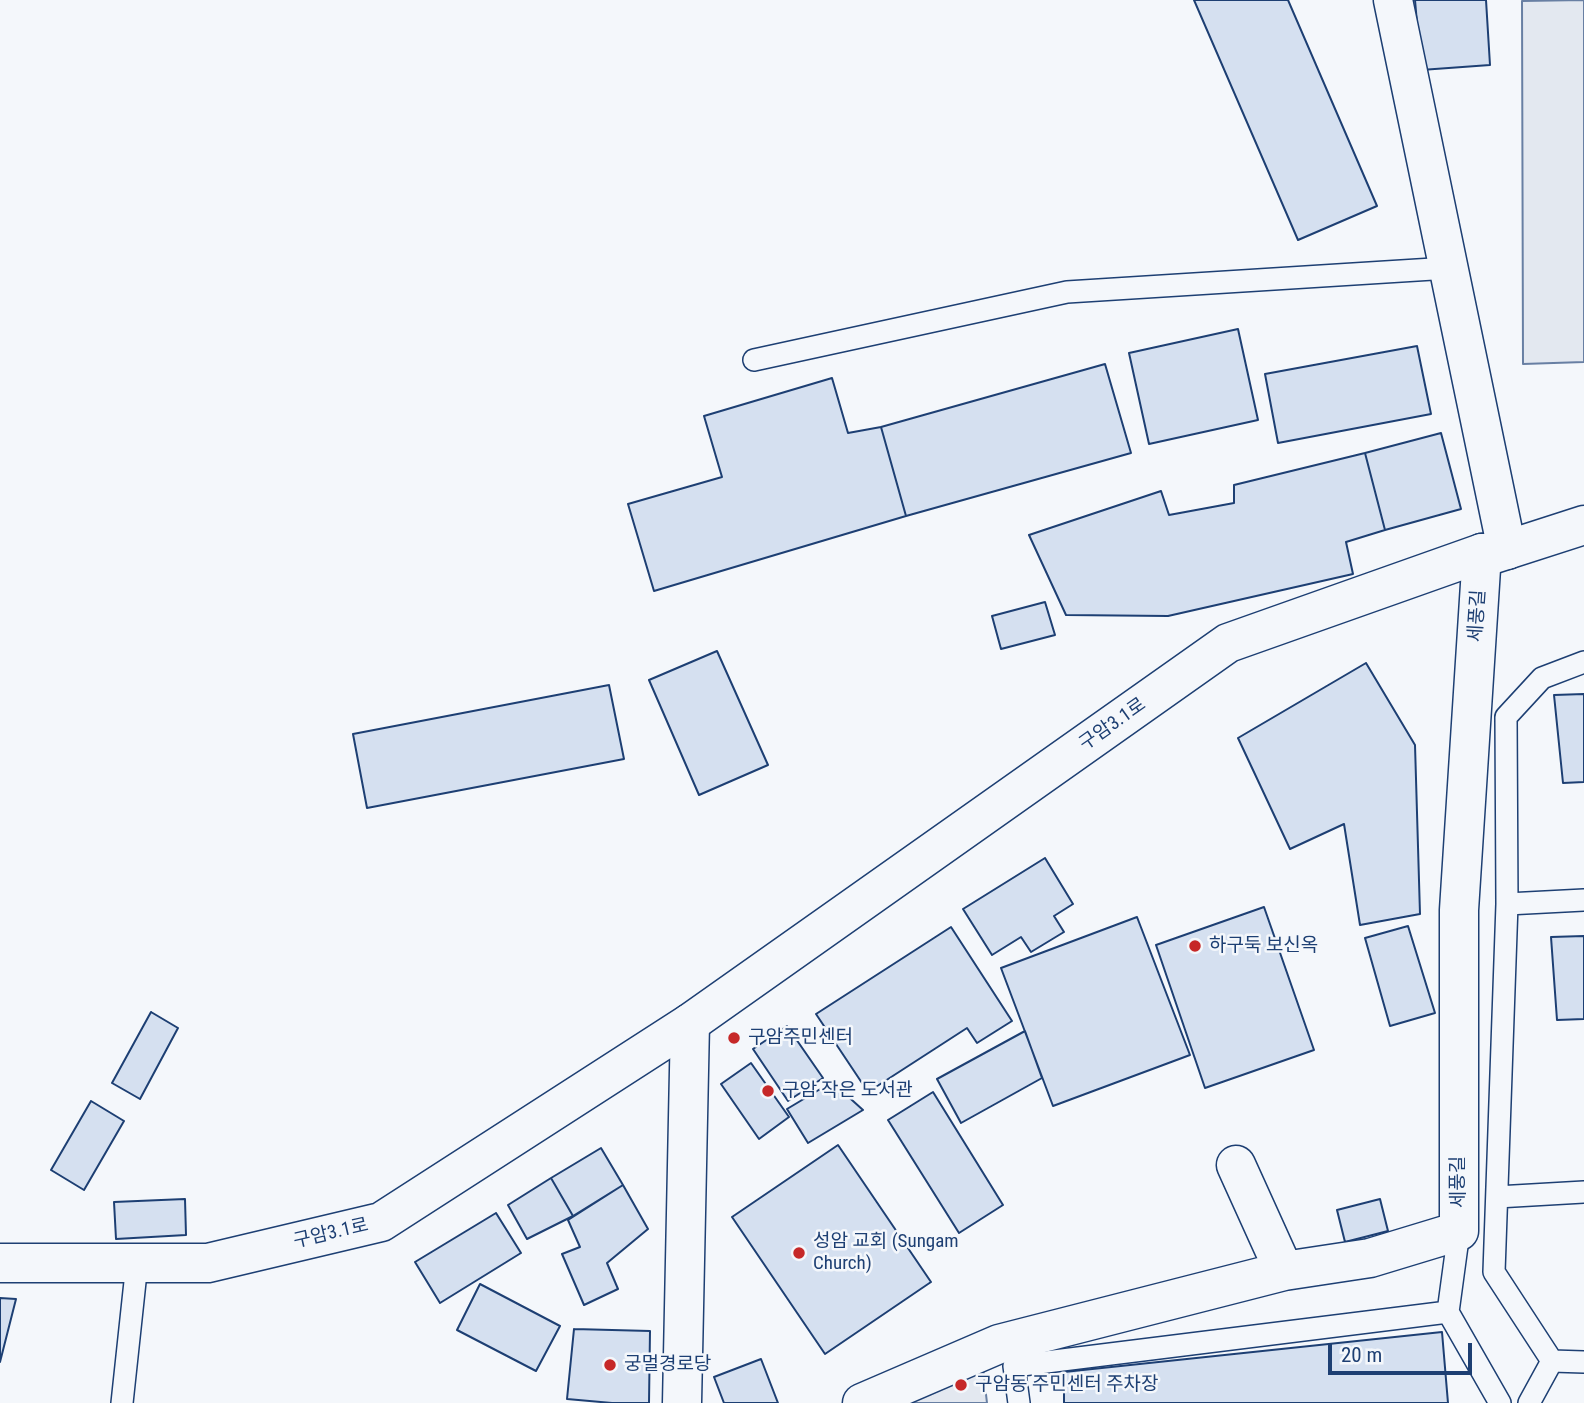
<!DOCTYPE html>
<html>
<head>
<meta charset="utf-8">
<style>
	body { margin:0 }
	#map { position:relative; width:1584px; height:1403px; overflow:hidden; background:#f4f7fb; font-family:"Roboto Condensed",sans-serif }
	canvas { display:block }
	.scale { position:absolute; left:1328px; top:1343px; width:144px; height:32px; box-sizing:border-box; border:4px solid #1d3f73; border-top:0; padding-left:9px; font-size:21px; line-height:24px; white-space:nowrap; color:#1d3f73; -webkit-text-stroke:5px #f4f7fb; paint-order:stroke }
</style>
</head>
<body>
<div id="map">
<canvas width="1584" height="1403"></canvas>
<div class="scale">20 m</div>
</div>
<script>
const g = document.querySelector('canvas').getContext('2d');
g.lineJoin = 'round';
function fillPath(path, color) { g.fillStyle = color; g.fill(path, 'evenodd'); }
const shape = rows => new Path2D(rows.map(r => 'M' + r).join(''));
function stroke(path, color, width, dash) { g.strokeStyle = color; g.lineWidth = width; g.lineCap = dash ? 'butt' : 'round'; g.setLineDash(dash || []); g.stroke(path); }
function label(font, color, halo, rows, align = 'center') {
  g.font = font + ' "Roboto Condensed","Noto Sans KR",sans-serif'; g.lineWidth = 5; g.setLineDash([]); g.textBaseline = 'middle'; g.strokeStyle = halo; g.fillStyle = color; for (const [text, x, y, turn = 0] of rows) {
    g.save(); g.translate(x, y); g.rotate((+turn || 0) * Math.PI / 180); g.textAlign = isNaN(turn) ? turn : align; if (halo) g.strokeText(text, 0, 0); g.fillText(text, 0, 0); g.restore();
  }
}
const parking = shape([
	[1584,0,1584,362,1523,364,1522,1,1584,0],
	[983,1368,987,1403,893,1403,983,1368]
]);
fillPath(parking, '#e3e8f0');
stroke(parking, '#687fa3', 2);
const building = shape([
	[1194,0,1288,0,1377,206,1298,240,1194,0],
	[1415,0,1486,0,1490,65,1421,70,1415,0],
	[1238,329,1258,420,1149,444,1129,353,1238,329],
	[1417,346,1431,414,1278,443,1265,374,1417,346],
	[1105,364,1131,453,906,516,881,427,1105,364],
	[832,378,848,433,881,427,906,516,654,591,628,504,722,477,704,416,832,378],
	[1441,433,1461,509,1385,530,1365,453,1441,433],
	[1365,453,1385,530,1346,542,1353,574,1168,616,1066,615,1029,535,1161,491,1169,515,1234,503,1234,485,1365,453],
	[1045,602,1055,635,1001,649,992,616,1045,602],
	[717,651,768,765,699,795,649,680,717,651],
	[1366,663,1415,745,1420,914,1360,925,1344,824,1290,849,1238,738,1366,663],
	[609,685,624,759,367,808,353,734,609,685],
	[1584,694,1584,782,1563,783,1554,695,1584,694],
	[1045,858,1073,904,1054,916,1064,932,1031,952,1021,937,992,955,963,909,1045,858],
	[1264,907,1314,1050,1205,1088,1156,945,1264,907],
	[1137,917,1190,1055,1053,1106,1001,968,1137,917],
	[1408,926,1435,1013,1390,1026,1365,938,1408,926],
	[951,927,1012,1021,977,1043,967,1028,868,1092,816,1014,951,927],
	[1584,936,1584,1019,1557,1020,1551,937,1584,936],
	[151,1012,178,1028,140,1099,112,1083,151,1012],
	[787,1026,823,1078,788,1101,753,1049,787,1026],
	[1025,1031,1042,1078,961,1123,937,1079,1025,1031],
	[751,1063,789,1117,759,1139,721,1084,751,1063],
	[832,1082,863,1110,808,1143,787,1109,832,1082],
	[933,1092,1003,1205,959,1233,888,1120,933,1092],
	[91,1101,124,1121,84,1190,51,1170,91,1101],
	[838,1145,931,1282,825,1354,732,1217,838,1145],
	[601,1148,623,1185,573,1216,551,1178,601,1148],
	[551,1178,573,1216,527,1239,508,1205,551,1178],
	[623,1185,648,1229,607,1263,618,1289,584,1305,562,1254,580,1247,568,1220,623,1185],
	[185,1199,186,1235,116,1239,114,1202,185,1199],
	[1380,1199,1388,1231,1345,1242,1337,1210,1380,1199],
	[496,1213,521,1253,440,1303,415,1262,496,1213],
	[480,1284,560,1326,536,1371,457,1330,480,1284],
	[0,1298,16,1299,0,1362,0,1298],
	[574,1329,650,1331,649,1403,612,1403,567,1399,574,1329],
	[1442,1332,1448,1403,1064,1403,1064,1372,1442,1332],
	[761,1359,778,1403,724,1403,714,1377,761,1359]
]);
fillPath(building, '#d5e0f0');
stroke(building, '#1d3f73', 2);
const lane = shape([
	[754,360,1067,292,1449,268],
	[1584,662,1542,678,1506,717,1507,904,1584,900],
	[1507,904,1494,1272,1552,1361,1584,1362],
	[1497,1197,1584,1192],
	[1448,1312,1500,1403],
	[122,1403,137,1263],
	[1019,1403,1014,1366,1448,1312,1459,1231],
	[1529,1403,1552,1361]
]);
const street = shape([
	[1393,0,1507,550],
	[1236,1165,1284,1271],
	[682,1403,690,1023],
	[862,1403,999,1344,1284,1271,1370,1258,1459,1231,1459,910,1482,553]
]);
const secondary = shape([
	[0,1263,208,1263,381,1222,690,1023,1228,643,1482,553,1491,555,1584,525]
]);
stroke(lane, '#1d3f73', 24);
stroke(street, '#1d3f73', 41);
stroke(secondary, '#1d3f73', 41);
stroke(lane, '#f4f7fb', 21);
stroke(street, '#f4f7fb', 38);
stroke(secondary, '#f4f7fb', 38);
for (const [x, y, r, color] of [
	[1195,946,7,"#c62828"],
	[734,1038,7,"#c62828"],
	[768,1091,7,"#c62828"],
	[799,1253,7,"#c62828"],
	[610,1365,7,"#c62828"],
	[961,1385,7,"#c62828"]
]) { const dot = new Path2D(); dot.arc(x, y, r, 0, 2 * Math.PI); g.fillStyle = color; g.fill(dot); stroke(dot, '#f4f7fb', 2.5); }
label('19px', '#1d3f73', '#f4f7fb', [
	["세풍길",1478,616,-86],
	["구암3.1로",1113,725,-35],
	["세풍길",1459,1182,-90],
	["구암3.1로",331,1234,-13]
]);
label('19px', '#1d3f73', '#f4f7fb', [
	["하구둑 보신옥",1209,946],
	["구암주민센터",748,1038],
	["구암 작은 도서관",782,1091],
	["성암 교회 (Sungam",813,1242],
	["Church)",813,1264],
	["궁멀경로당",624,1365],
	["구암동 주민센터 주차장",975,1385]
], 'left');
</script>
</body>
</html>
